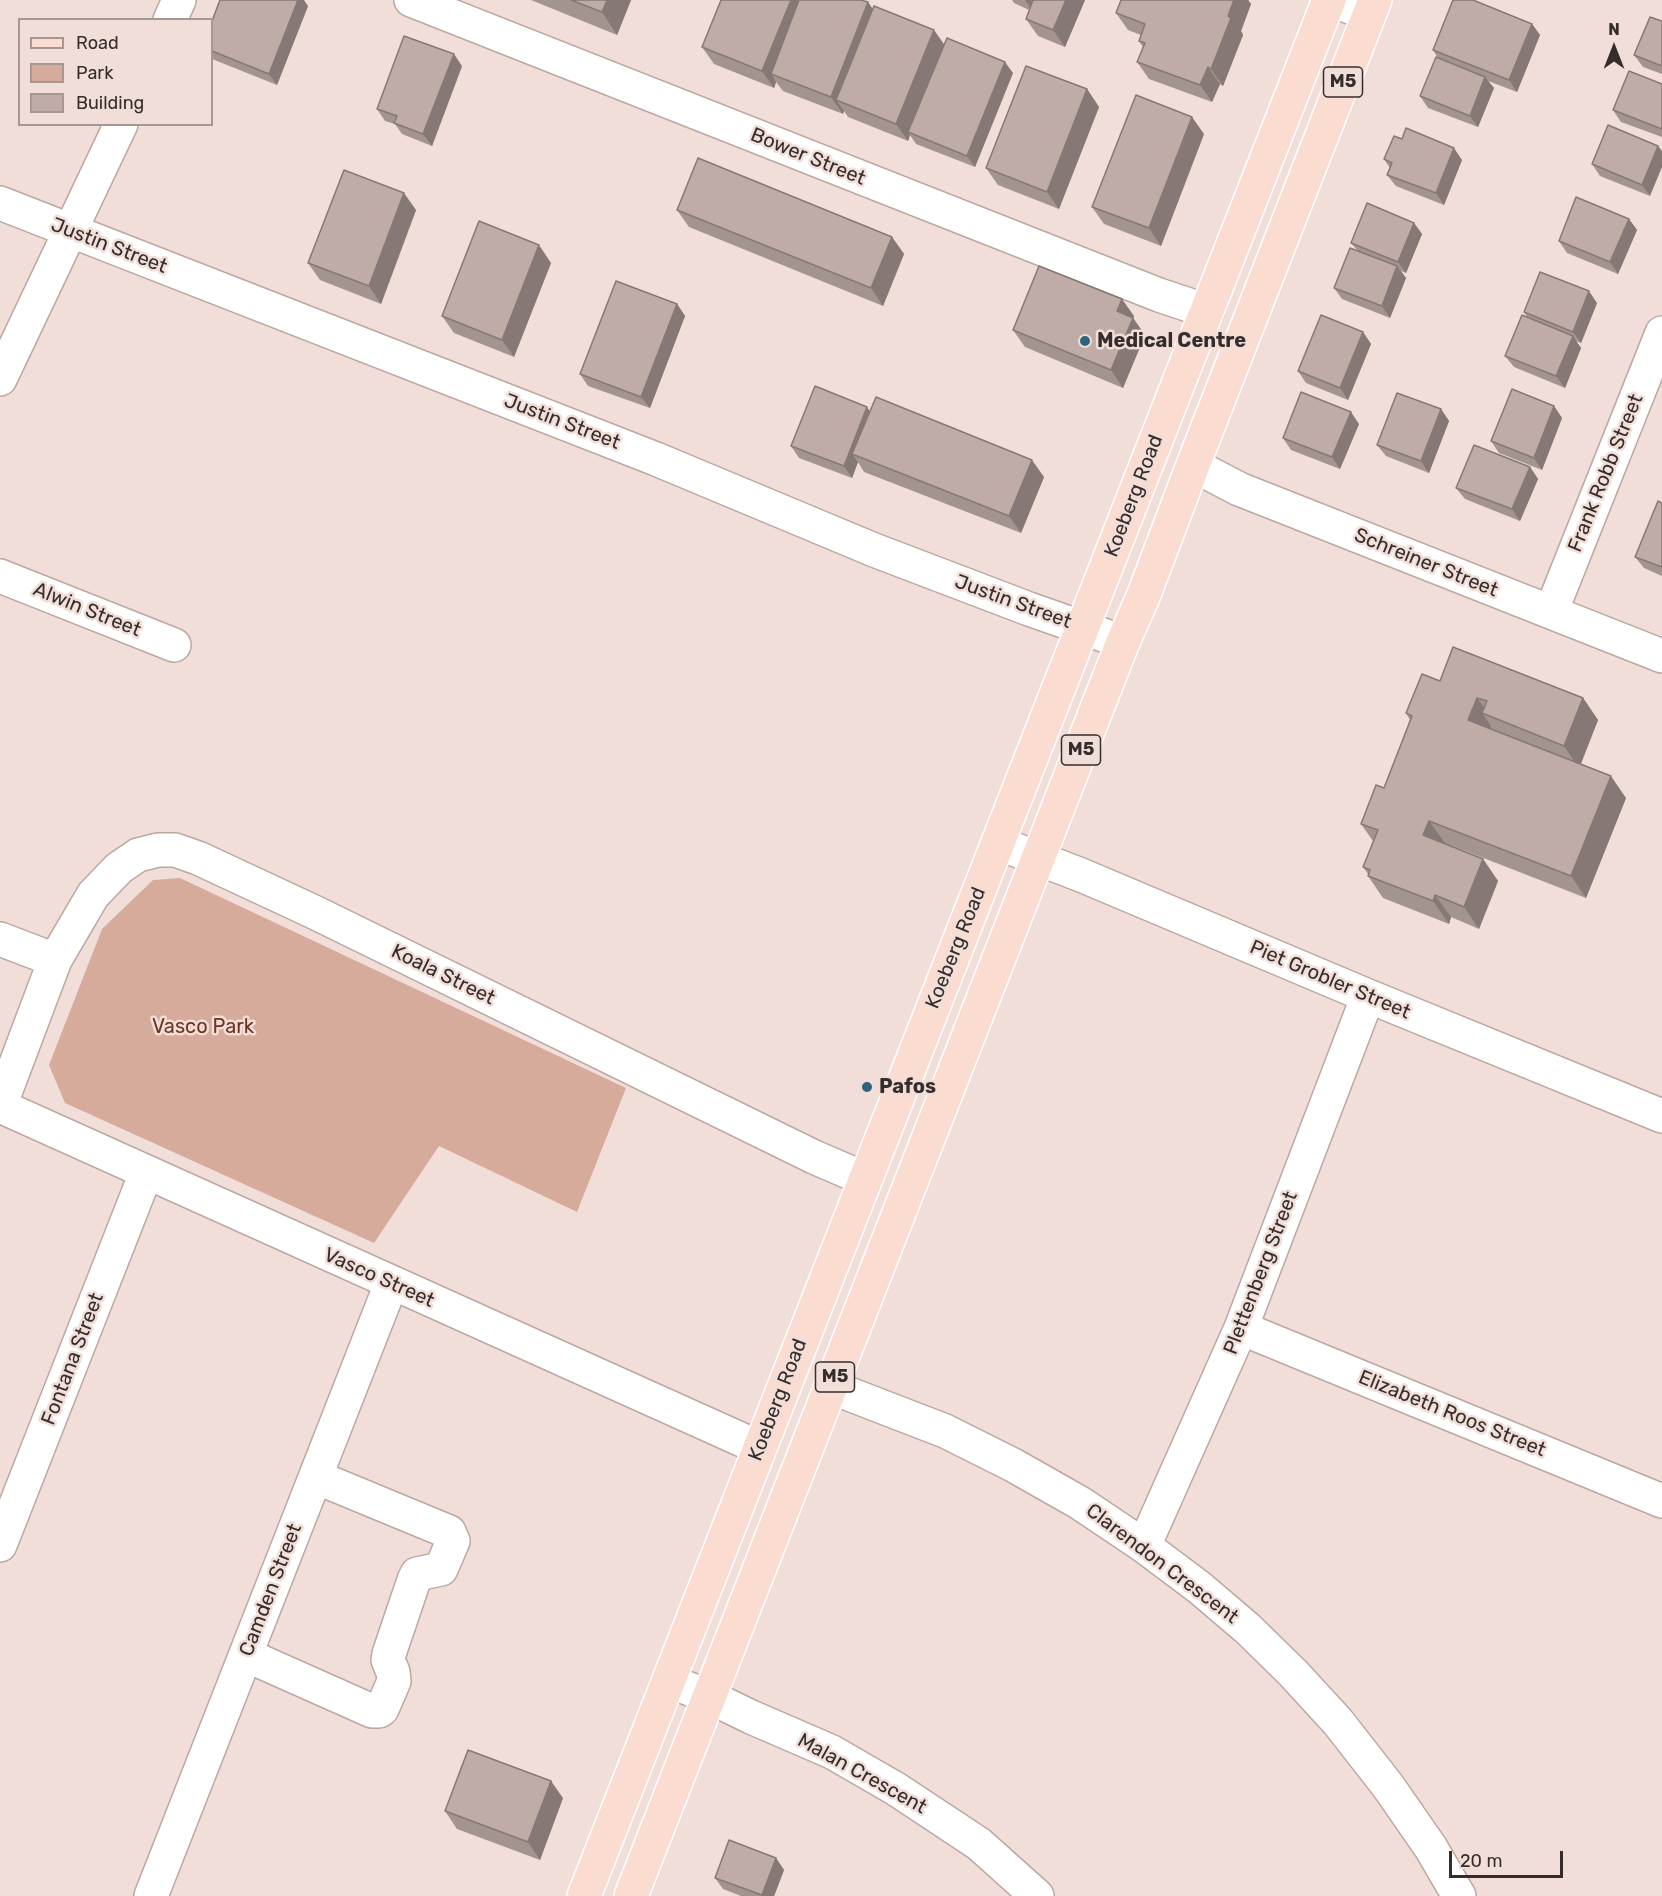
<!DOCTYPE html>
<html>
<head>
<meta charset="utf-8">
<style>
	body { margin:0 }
	#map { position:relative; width:1662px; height:1896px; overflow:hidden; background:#f2ded8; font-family:Rubik,sans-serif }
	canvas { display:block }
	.legend { position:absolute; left:18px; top:18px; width:195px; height:108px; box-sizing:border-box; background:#f2ded8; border:2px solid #a69793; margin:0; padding:8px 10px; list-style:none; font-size:18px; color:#342d2b }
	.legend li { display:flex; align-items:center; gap:12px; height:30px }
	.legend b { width:30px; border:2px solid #a69793 }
	.north { position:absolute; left:1584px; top:18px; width:60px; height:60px; -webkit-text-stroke:4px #f2ded8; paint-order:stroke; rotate:0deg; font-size:16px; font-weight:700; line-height:24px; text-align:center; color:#342d2b }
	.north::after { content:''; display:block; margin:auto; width:21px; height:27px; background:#342d2b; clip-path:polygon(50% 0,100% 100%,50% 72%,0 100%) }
	.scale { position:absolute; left:1449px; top:1851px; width:114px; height:27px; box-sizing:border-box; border:3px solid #342d2b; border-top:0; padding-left:8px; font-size:18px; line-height:21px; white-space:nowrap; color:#342d2b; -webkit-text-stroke:4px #f2ded8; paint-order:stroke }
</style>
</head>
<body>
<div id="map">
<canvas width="1662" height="1896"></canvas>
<ul class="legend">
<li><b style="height:8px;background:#fadcd1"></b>Road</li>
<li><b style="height:16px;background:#d7ab9c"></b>Park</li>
<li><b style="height:16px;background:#bfaca6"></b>Building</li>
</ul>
<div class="north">N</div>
<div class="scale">20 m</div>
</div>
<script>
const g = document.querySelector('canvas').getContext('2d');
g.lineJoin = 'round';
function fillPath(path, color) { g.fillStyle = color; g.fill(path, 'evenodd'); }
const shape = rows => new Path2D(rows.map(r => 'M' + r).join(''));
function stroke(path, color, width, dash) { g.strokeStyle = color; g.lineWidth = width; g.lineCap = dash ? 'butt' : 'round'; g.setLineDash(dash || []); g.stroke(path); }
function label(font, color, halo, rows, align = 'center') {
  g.font = font + ' Rubik,sans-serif'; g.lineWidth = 5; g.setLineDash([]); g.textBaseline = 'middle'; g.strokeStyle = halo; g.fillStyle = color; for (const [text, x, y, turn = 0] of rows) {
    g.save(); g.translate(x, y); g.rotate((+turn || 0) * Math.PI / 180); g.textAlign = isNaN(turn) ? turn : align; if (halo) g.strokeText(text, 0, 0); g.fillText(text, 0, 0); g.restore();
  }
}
fillPath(shape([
	[180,878,626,1088,577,1212,439,1146,374,1243,65,1103,49,1065,102,929,153,880]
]), '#d7ab9c');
const minor = shape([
	[411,0,1159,295,1207,311],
	[1333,0,1369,15],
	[170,20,179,0],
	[0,203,656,459,874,550,1029,609,1123,642],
	[0,379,121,124],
	[1193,465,1239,489,1662,656],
	[0,576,174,645],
	[1551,612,1662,333],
	[998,843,1081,875,1368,996,1662,1116],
	[0,939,55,960],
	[0,1106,55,960,93,895,119,868,138,855,158,850,175,850,198,858,314,912,814,1157,865,1179],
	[0,1106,760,1448],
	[1241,1328,1662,1501],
	[831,1387,945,1431,1013,1465,1080,1503,1144,1546,1200,1588,1248,1629,1293,1673,1338,1722,1388,1786,1431,1848,1459,1896],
	[0,1545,146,1173],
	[1144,1546,1241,1328,1368,996],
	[246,1655,372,1711,379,1711,382,1709,394,1681,393,1672,388,1660,389,1654,414,1580,417,1574,441,1569,453,1541,449,1532,316,1477],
	[669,1681,710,1697,751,1717,832,1752,896,1789,979,1844,1037,1896],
	[151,1896,391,1284]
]);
const major = shape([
	[584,1896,1329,0],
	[631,1896,1123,642,1143,597,1193,465,1375,0]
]);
stroke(minor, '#bba8a2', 36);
stroke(major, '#fff', 36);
stroke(minor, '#fff', 33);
stroke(major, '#fadcd1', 33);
fillPath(shape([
	[531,0,631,0,617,35],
	[1012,0,1085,0,1065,47,1038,36,1026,19,1029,10,1014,3],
	[1121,0,1248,0,1251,4,1241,31,1243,35,1223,86,1220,84,1212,102,1149,79,1137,62,1143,47,1139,41,1141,35,1128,30,1116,13],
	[868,2,873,10,944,44,1013,73,975,167,916,144,910,135,908,141,848,117,844,111,843,114,783,91,776,82,774,88,714,64,702,47],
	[308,6,277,85,212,59,212,21],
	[1662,21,1662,74,1643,67,1634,55],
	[1532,24,1540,35,1517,92,1488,81,1494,88,1478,127,1428,108,1420,96,1438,58,1433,50],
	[462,66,432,146,402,134,395,124,385,121,377,109],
	[1662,84,1662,137,1621,122,1613,110],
	[1087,89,1099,107,1059,209,998,185,986,168],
	[1608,125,1650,196,1600,176,1592,164],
	[1204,134,1161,246,1104,224,1092,207],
	[1384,159,1462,160,1444,205,1396,186,1387,175,1390,168],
	[416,210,381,304,320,280,308,263],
	[677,210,892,237,904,254,883,306,689,227],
	[1629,219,1637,230,1618,274,1567,253,1559,241],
	[1414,223,1422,234,1406,273,1401,271,1406,278,1390,318,1342,299,1334,288,1357,250,1351,243],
	[551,263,514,357,454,333,442,316],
	[1597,303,1581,343,1576,341,1581,348,1565,388,1514,367,1505,356,1528,318,1524,312],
	[677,304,685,316,650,408,588,386,580,374],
	[1134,316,1133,318,1145,335,1123,388,1025,347,1013,330],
	[1363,332,1371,344,1348,400,1306,383,1298,371],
	[1554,406,1562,418,1542,470,1499,453,1491,441],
	[1441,409,1449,421,1429,473,1386,456,1377,445],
	[870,411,1044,477,1021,533,864,472,858,462,852,478,799,458,791,446],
	[1359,424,1340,469,1291,450,1283,438],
	[1530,467,1538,479,1520,521,1465,499,1456,488],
	[1662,503,1662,576,1644,568,1635,557],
	[1440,681,1583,698,1598,720,1581,764,1626,798,1586,898,1445,843,1483,859,1498,881,1479,929,1451,917,1449,924,1383,898,1368,876,1368,874,1363,867,1373,841,1361,824,1384,788,1410,720,1406,713],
	[563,1798,540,1860,457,1829,445,1811],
	[776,1858,784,1870,774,1896,741,1896,723,1889,715,1878]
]), '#a4948f');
fillPath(shape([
	[298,0,304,0,308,6,277,85,269,74],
	[607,0,631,0,617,35,602,12],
	[791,0,810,0,771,74,776,82,774,88,762,71],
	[1025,0,1031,0,1035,6,1033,11],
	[1066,0,1085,0,1065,47,1053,30],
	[1234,0,1248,0,1251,4,1241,31,1243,35,1223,86,1211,69,1228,16],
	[868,2,880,20,836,100,844,111,843,114,831,97],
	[1532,24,1540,35,1517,92,1509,80],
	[934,30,946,47,908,132,910,135,908,141,896,124],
	[454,54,462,66,432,146,423,134],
	[1005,62,1013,73,975,167,967,156],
	[1208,67,1220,84,1212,102,1200,85],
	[1485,77,1494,88,1478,127,1470,116],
	[1087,89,1099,107,1059,209,1047,192],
	[1192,117,1204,134,1161,246,1149,228],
	[1658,146,1662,151,1662,167,1650,196,1642,185],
	[1454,148,1462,160,1444,205,1436,193],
	[404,193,416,210,381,304,369,286],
	[1629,219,1637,230,1618,274,1610,262],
	[1414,223,1422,234,1406,273,1398,262],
	[892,237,904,254,883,306,871,288],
	[539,245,551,263,514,357,502,340],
	[1397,266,1406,278,1390,318,1382,306],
	[1589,291,1597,303,1581,343,1573,332],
	[1122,299,1134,316,1133,318,1145,335,1123,388,1111,370,1117,311],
	[677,304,685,316,650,408,641,397],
	[1363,332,1371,344,1348,400,1340,388],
	[1573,336,1581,348,1565,388,1556,376],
	[1554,406,1562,418,1542,470,1534,458],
	[867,407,875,419,852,454,858,462,852,478,844,466],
	[1441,409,1449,421,1429,473,1421,461],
	[1351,412,1359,424,1340,469,1332,457],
	[1032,460,1044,477,1021,533,1009,516],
	[1530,467,1538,479,1520,521,1512,509],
	[1477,698,1491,717,1482,713,1491,726,1484,743,1468,720],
	[1583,698,1598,720,1579,768,1564,746],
	[1611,776,1626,798,1586,898,1571,876],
	[1429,821,1445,843,1439,857,1423,835],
	[1483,859,1498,881,1479,929,1464,907],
	[1435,895,1451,917,1449,924,1433,901],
	[551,1781,563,1798,540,1860,528,1842],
	[776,1858,784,1870,774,1896,762,1896]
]), '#867874');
const building = shape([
	[220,0,298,0,269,74,212,51,212,21,220,0],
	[571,0,607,0,602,12,571,0],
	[721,0,791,0,762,71,702,47,721,0],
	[799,0,861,0,868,2,831,97,771,74,799,0],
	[1033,0,1066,0,1053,30,1026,19,1033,0],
	[1121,0,1234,0,1228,16,1231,18,1211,69,1208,67,1200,85,1137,62,1145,43,1139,41,1145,24,1116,13,1121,0],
	[1453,0,1473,0,1532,24,1509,80,1433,50,1453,0],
	[874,6,934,30,896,124,836,100,874,6],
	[1650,17,1662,21,1662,66,1634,55,1650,17],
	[404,36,454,54,423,134,394,123,397,116,377,109,404,36],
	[947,38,1005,62,967,156,908,132,947,38],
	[1436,57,1485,77,1470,116,1420,96,1436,57],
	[1026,66,1087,89,1047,192,986,168,1026,66],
	[1629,71,1662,84,1662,129,1613,110,1629,71],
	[1136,95,1192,117,1149,228,1092,207,1136,95],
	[1608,125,1658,146,1642,185,1592,164,1608,125],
	[1406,128,1454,148,1436,193,1387,175,1392,163,1384,159,1394,136,1402,139,1406,128],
	[698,158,892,237,871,288,677,210,698,158],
	[344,170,404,193,369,286,308,263,344,170],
	[1576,197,1629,219,1610,262,1559,241,1576,197],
	[1367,203,1414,223,1398,262,1351,243,1367,203],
	[479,221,539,245,502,340,442,316,479,221],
	[1350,248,1397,266,1382,306,1334,288,1350,248],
	[1039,266,1122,299,1117,311,1133,318,1111,370,1013,330,1039,266],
	[1540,272,1589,291,1573,332,1524,312,1540,272],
	[616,281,677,304,641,397,580,374,616,281],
	[1321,315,1363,332,1340,388,1298,371,1321,315],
	[1522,315,1573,336,1556,376,1505,356,1522,315],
	[815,386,867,407,844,466,791,446,815,386],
	[1512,389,1554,406,1534,458,1491,441,1512,389],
	[1301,392,1351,412,1332,457,1283,438,1301,392],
	[1397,393,1441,409,1421,461,1377,445,1397,393],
	[876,397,1032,460,1009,516,852,454,876,397],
	[1474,445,1530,467,1512,509,1456,488,1474,445],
	[1658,501,1662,503,1662,567,1635,557,1658,501],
	[1453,647,1583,698,1564,746,1482,713,1487,701,1477,698,1468,720,1611,776,1571,876,1429,821,1423,835,1483,859,1464,907,1435,895,1433,901,1368,876,1370,870,1363,867,1378,830,1361,824,1376,785,1384,788,1412,716,1406,713,1422,674,1440,681,1453,647],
	[468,1750,551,1781,528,1842,445,1811,468,1750],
	[729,1840,776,1858,762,1895,715,1878,729,1840]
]);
fillPath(building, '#bfaca6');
stroke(building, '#867874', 1.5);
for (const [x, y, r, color] of [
	[1085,341,6,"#2c637d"],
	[867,1087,6,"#2c637d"]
]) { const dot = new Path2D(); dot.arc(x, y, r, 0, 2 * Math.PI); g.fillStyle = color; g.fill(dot); stroke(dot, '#f2ded8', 2); }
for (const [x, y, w] of [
	[1343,82,39],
	[1081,750,39],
	[835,1377,39]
]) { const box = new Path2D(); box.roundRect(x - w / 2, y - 15, w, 30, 4.5); g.fillStyle = '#f2ded8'; g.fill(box); stroke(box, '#342d2b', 1.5); }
label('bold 18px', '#342d2b', null, [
	["M5",1343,82],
	["M5",1081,750],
	["M5",835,1377]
]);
label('20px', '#342d2b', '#f2ded8', [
	["Bower Street",808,157,22],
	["Justin Street",109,246,21],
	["Justin Street",562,422,21],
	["Frank Robb Street",1606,473,-68],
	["Koeberg Road",1134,496,-69],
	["Schreiner Street",1426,563,22],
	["Justin Street",1013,602,20],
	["Alwin Street",87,610,22],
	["Koeberg Road",956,948,-68],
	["Koala Street",443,975,26],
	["Piet Grobler Street",1330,980,23],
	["Plettenberg Street",1261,1273,-69],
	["Vasco Street",379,1278,24],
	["Fontana Street",73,1359,-69],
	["Koeberg Road",778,1400,-69],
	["Elizabeth Roos Street",1452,1414,22],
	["Clarendon Crescent",1162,1564,37],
	["Camden Street",271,1590,-69],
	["Malan Crescent",862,1774,29]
]);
label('bold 20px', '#342d2b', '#f2ded8', [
	["Medical Centre",1097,341],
	["Pafos",879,1087]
], 'left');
label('20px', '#6f331f', '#f2ded8', [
	["Vasco Park",203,1027]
]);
</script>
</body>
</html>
